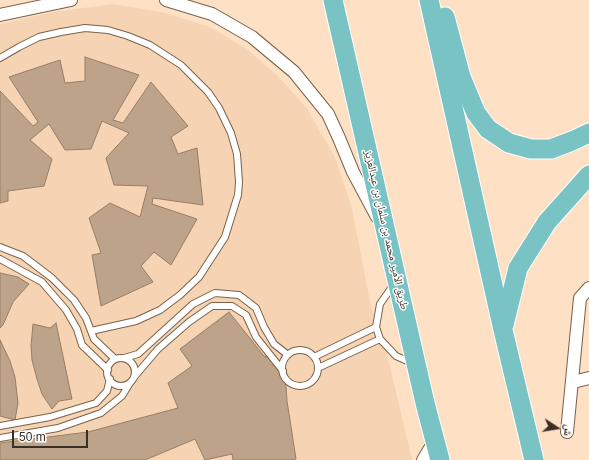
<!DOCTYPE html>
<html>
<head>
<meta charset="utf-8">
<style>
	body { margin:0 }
	#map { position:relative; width:589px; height:460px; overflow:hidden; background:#fee1c5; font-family:Arial,"Noto Naskh Arabic",sans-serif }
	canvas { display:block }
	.north { position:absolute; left:537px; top:408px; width:40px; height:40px; -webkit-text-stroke:3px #fff; paint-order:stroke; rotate:102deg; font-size:11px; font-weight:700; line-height:16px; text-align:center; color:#3a2f24 }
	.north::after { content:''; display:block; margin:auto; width:14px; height:18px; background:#3a2f24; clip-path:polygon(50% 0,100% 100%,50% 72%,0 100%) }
	.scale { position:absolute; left:12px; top:430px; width:76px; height:18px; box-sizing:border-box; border:2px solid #3a2f24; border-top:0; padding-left:5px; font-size:12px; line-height:14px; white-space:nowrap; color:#3a2f24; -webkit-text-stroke:3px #fff; paint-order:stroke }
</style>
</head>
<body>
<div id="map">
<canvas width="589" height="460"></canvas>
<div class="north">ش</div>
<div class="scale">50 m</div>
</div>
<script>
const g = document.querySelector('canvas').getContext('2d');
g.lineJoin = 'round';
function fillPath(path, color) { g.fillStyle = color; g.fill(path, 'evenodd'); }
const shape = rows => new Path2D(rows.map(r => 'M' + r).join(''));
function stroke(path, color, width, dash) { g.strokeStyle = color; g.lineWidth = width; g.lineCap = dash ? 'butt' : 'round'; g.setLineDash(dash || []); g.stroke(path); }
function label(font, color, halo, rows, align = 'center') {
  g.font = font + ' Arial,"Noto Naskh Arabic",sans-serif'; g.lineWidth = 3; g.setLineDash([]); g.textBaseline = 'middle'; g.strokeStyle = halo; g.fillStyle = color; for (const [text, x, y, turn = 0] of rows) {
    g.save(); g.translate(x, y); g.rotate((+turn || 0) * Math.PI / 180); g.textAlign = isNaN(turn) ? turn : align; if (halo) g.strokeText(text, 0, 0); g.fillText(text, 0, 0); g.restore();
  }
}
fillPath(shape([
	[113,4,162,12,210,27,247,49,277,75,306,107,335,157,352,208,371,307,384,341,412,460,0,460,0,24,53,12]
]), '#f6d4b3');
const building = shape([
	[85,57,139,75,113,120,123,123,151,82,188,126,171,137,178,154,197,148,203,205,153,198,152,204,197,219,171,265,154,252,141,266,153,282,101,306,92,255,101,253,89,218,110,203,140,217,148,186,114,185,106,158,129,133,102,121,91,149,65,150,49,124,30,140,52,159,44,186,8,191,8,201,0,203,0,91,33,126,38,122,9,77,60,60,65,83,85,81,85,57],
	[0,273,18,277,29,284,13,302,3,325,0,328,0,273],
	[229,312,264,356,280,362,285,373,287,401,296,459,291,460,233,460,232,454,205,460,195,439,145,460,0,460,0,443,88,432,178,408,168,383,192,366,180,349,229,312],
	[56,323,72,399,59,401,52,409,42,394,37,379,32,360,31,346,33,324,50,328,56,323],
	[0,340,10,361,15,377,18,403,15,420,0,416,0,340]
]);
fillPath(building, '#bda38a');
stroke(building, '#987e65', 1);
const service = shape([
	[0,58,19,47,39,37,61,32,85,28,108,30,128,36,150,45,181,65,208,92,219,108,231,133,237,154,239,182,238,195,225,237,199,277,180,295,160,310,136,321,91,331],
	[0,247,23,256,52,278,74,300,86,318,94,339,115,359],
	[0,259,42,282,66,310,77,329,82,345,108,370],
	[394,284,380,304,376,327,380,339,396,356,412,363],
	'282 368a18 18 0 1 1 36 0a18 18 0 1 1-36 0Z',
	[314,357,376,327],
	[124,358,138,354,193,304,215,293,239,295,256,308,264,327,274,344,288,355],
	'107 372a14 14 0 1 1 28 0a14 14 0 1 1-28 0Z',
	[318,368,380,339],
	[135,376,158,349,189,322,212,306,232,306,246,315,256,337,283,371],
	[0,426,50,417,96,403,107,391,110,379],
	[0,438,58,428,101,413,122,396,130,383]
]);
const minor = shape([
	[166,0,212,14,252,37,294,72,328,114,339,138,353,172,377,217],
	[0,15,71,0],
	[573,382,589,378],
	[567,432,580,298,589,288],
	[423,460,435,440]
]);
const primary = shape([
	[333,0,425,403,440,460],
	[429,0,503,330,534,460],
	[445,17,461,77,476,113,488,129,509,143,531,149,551,149,572,141,589,133],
	[504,325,518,268,547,222,589,175]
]);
stroke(service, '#7a6149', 8);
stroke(minor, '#7a6149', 14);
stroke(primary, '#fff', 21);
stroke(service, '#fff', 6);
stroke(minor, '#fff', 12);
stroke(primary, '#7ac3c5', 19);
label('11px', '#3a2f24', '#fff', [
	["طريق الأمير محمد بن سلمان بن عبدالعزيز",386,230,77]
]);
</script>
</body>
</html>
